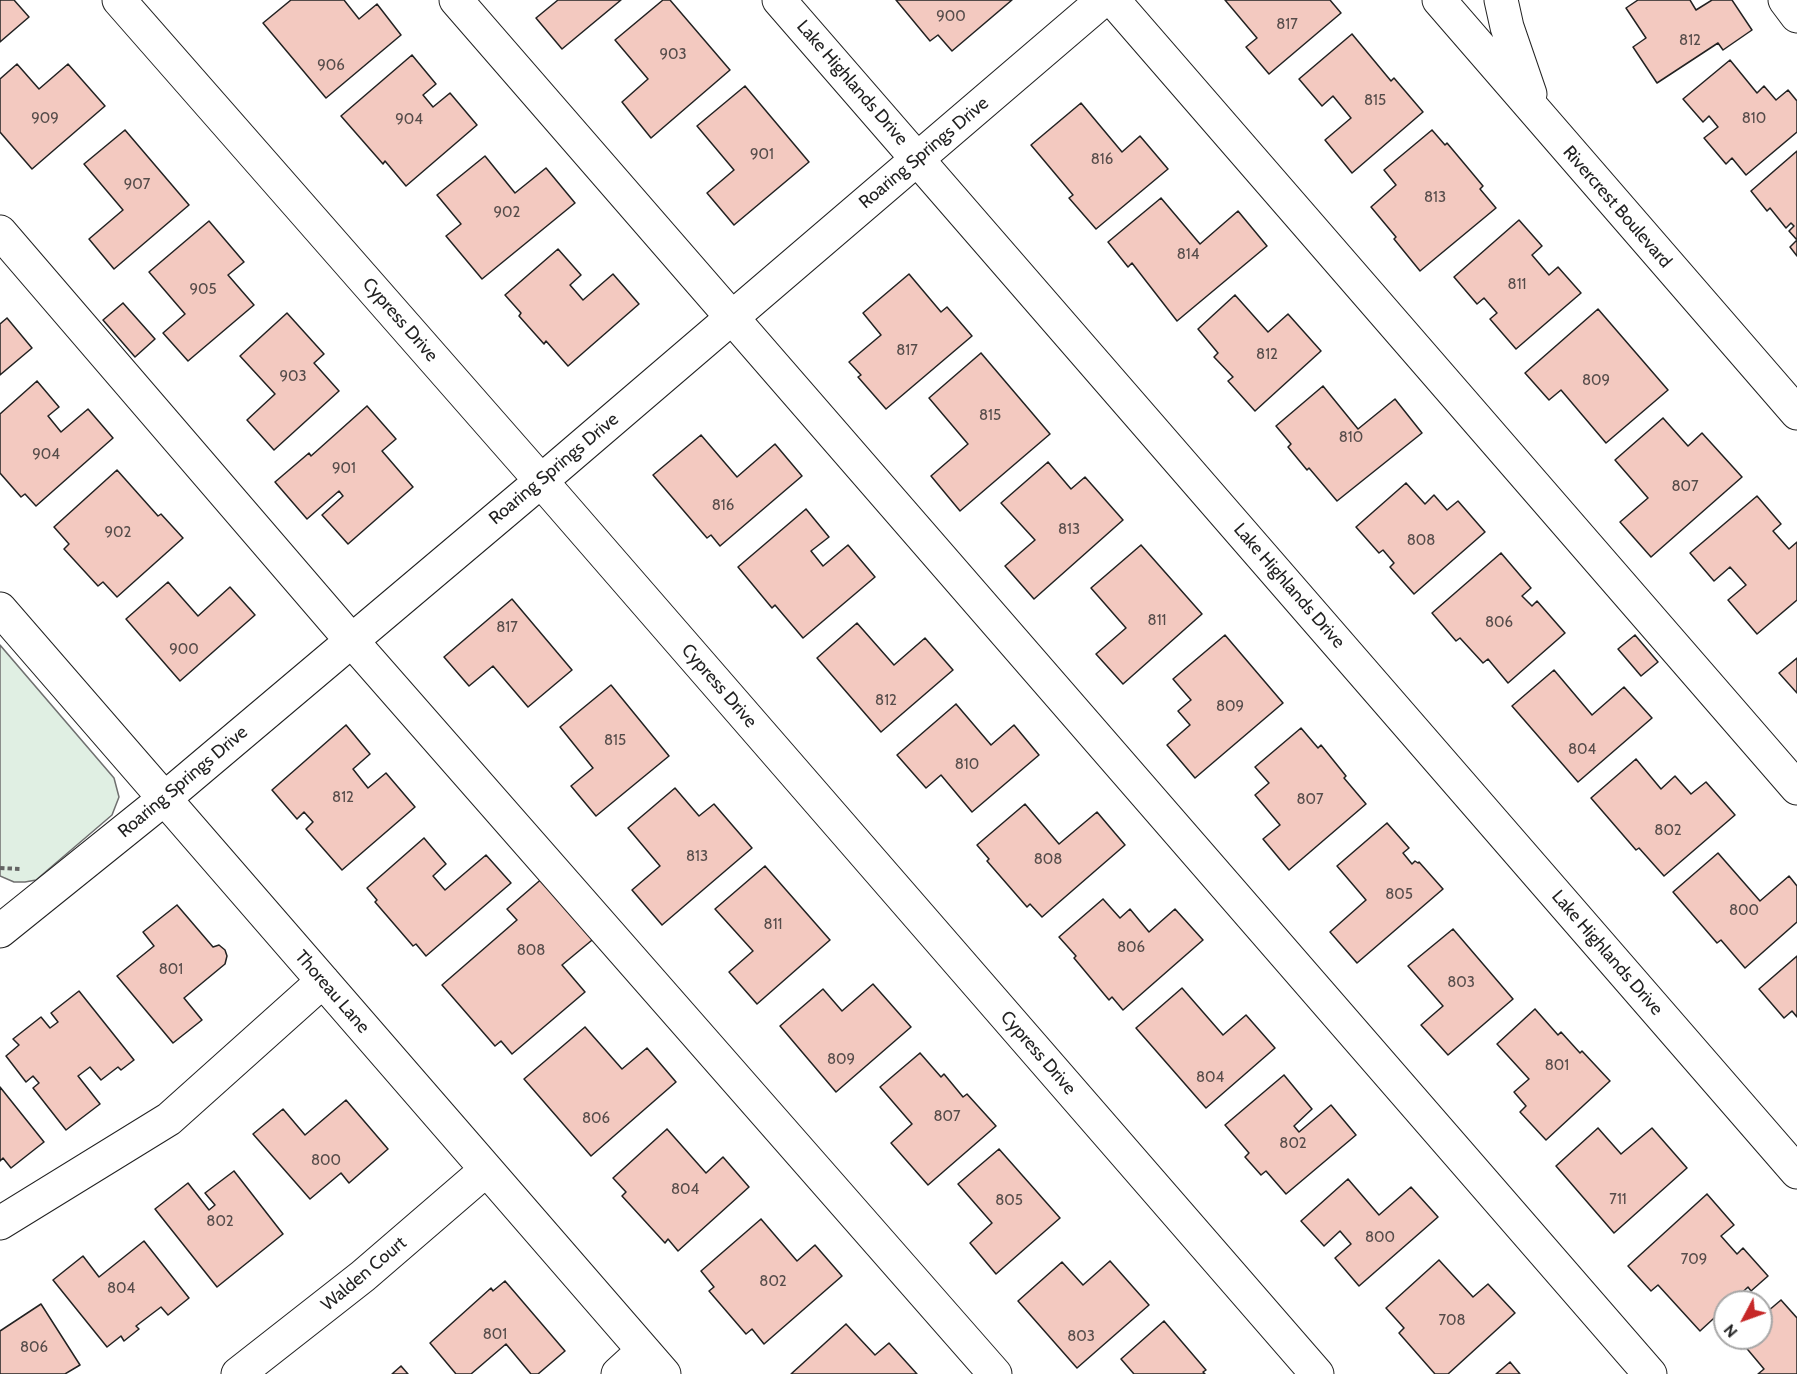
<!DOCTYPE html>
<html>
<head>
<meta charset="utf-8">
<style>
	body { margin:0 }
	#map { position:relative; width:1797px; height:1374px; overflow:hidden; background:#fff; font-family:Cabin,sans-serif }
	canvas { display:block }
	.north { position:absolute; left:1713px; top:1290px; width:60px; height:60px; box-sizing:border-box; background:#fff; border:2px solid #a7a7a7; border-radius:50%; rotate:229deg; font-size:16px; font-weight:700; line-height:24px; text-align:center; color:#222 }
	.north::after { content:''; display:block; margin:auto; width:21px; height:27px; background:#c62828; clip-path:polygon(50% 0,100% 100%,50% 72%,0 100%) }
</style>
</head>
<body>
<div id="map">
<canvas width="1797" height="1374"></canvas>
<div class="north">N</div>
</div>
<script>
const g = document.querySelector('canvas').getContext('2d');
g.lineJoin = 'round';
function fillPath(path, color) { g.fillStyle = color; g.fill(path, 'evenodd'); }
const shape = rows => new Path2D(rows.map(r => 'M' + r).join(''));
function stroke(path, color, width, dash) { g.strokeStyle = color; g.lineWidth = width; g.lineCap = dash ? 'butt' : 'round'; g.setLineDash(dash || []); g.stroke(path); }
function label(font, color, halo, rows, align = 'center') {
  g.font = font + ' Cabin,sans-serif'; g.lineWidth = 4.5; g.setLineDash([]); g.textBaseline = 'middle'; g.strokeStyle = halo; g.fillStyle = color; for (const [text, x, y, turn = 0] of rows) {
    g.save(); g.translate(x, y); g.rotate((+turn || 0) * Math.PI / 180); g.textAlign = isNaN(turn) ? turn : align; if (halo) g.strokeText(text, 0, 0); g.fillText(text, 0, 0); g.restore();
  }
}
const green = shape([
	[0,645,114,778,119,797,112,815,36,880,25,882,14,882,0,876,0,645]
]);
fillPath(green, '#e0efe3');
stroke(green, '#6f6f6f', 1.5);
const building = shape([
	[0,0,14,0,29,17,0,42,0,0],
	[291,0,344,0,359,19,377,4,401,35,326,98,263,23,291,0],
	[558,0,621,0,562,49,536,18,558,0],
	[663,0,670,0,730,70,651,138,622,102,648,79,615,40,663,0],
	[896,0,1012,0,952,51,938,35,930,41,896,0],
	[1225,0,1330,0,1341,13,1269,74,1246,47,1257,38,1225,0],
	[1638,0,1690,0,1696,10,1712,0,1732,0,1752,30,1723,50,1718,43,1657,83,1633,47,1646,38,1626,8,1638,0],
	[1352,34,1391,81,1394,78,1423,112,1352,173,1325,140,1351,118,1333,96,1322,106,1299,79,1352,34],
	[412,55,436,84,423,95,433,107,450,93,477,125,406,186,385,161,383,164,341,116,412,55],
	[1730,60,1757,93,1764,86,1776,100,1788,90,1797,101,1797,132,1746,175,1732,158,1726,164,1704,138,1718,127,1709,116,1703,122,1683,99,1730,60],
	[17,64,39,89,68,64,105,106,32,169,0,132,0,79,17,64],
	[745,86,809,162,734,225,707,193,734,170,697,126,745,86],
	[1081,103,1122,152,1140,136,1168,169,1096,229,1069,198,1073,195,1031,145,1081,103],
	[125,130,189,205,114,269,89,239,123,210,84,164,125,130],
	[1432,130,1445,145,1447,143,1483,186,1480,189,1496,208,1420,271,1394,239,1396,237,1371,207,1396,185,1384,170,1432,130],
	[1797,151,1797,240,1789,231,1794,226,1791,223,1786,228,1770,208,1767,211,1751,191,1797,151],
	[485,156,515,193,546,168,575,203,482,279,446,236,461,224,437,195,485,156],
	[1161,198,1200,244,1238,211,1267,246,1177,321,1132,263,1128,267,1108,242,1161,198],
	[1519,220,1542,246,1532,255,1549,275,1558,267,1581,293,1516,349,1490,319,1497,313,1484,298,1477,304,1454,277,1519,220],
	[209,221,244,262,228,275,254,305,188,361,163,333,185,314,149,272,209,221],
	[1797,240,1797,256,1790,247,1797,240],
	[558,249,581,275,570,285,583,300,613,274,639,304,568,366,546,341,544,344,519,316,521,313,505,295,558,249],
	[909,274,941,312,947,307,972,336,886,409,858,377,861,375,849,362,881,335,863,313,909,274],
	[1235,295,1268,332,1288,314,1321,351,1255,411,1228,381,1233,377,1214,357,1218,353,1198,329,1235,295],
	[123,303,155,339,135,357,103,320,123,303],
	[1598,309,1668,390,1606,443,1561,390,1549,400,1525,373,1598,309],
	[287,313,324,354,314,363,339,391,274,450,247,420,275,394,240,356,287,313],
	[7,318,32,348,0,375,0,324,7,318],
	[981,353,1050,434,960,511,931,476,968,444,929,398,981,353],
	[37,381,59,407,48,416,61,432,88,409,113,438,36,506,25,494,21,497,0,473,0,414,37,381],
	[1323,386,1358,429,1395,399,1422,433,1337,501,1309,468,1307,470,1288,447,1291,444,1276,426,1323,386],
	[367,406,396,439,382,451,413,487,348,544,322,515,343,496,339,491,307,519,275,482,309,453,311,456,367,406],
	[1663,418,1688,446,1702,433,1742,477,1651,557,1620,522,1648,498,1615,460,1663,418],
	[701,435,737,477,775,444,802,476,720,546,711,535,707,538,653,475,701,435],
	[1048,462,1071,489,1085,477,1123,520,1034,599,1005,566,1035,540,1001,503,1048,462],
	[117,470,158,516,161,514,183,538,117,597,103,582,98,586,64,549,69,544,54,527,117,470],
	[1406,483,1425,504,1434,495,1447,510,1458,501,1485,532,1414,594,1390,567,1394,563,1383,550,1379,553,1356,527,1406,483],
	[1757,496,1781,524,1773,531,1789,549,1797,542,1797,600,1757,634,1728,600,1746,585,1730,567,1714,581,1690,553,1757,496],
	[806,509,829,537,811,551,823,566,848,545,875,577,803,638,775,605,772,608,738,567,806,509],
	[1141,545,1202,614,1123,684,1096,654,1126,628,1091,588,1141,545],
	[1501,553,1531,588,1522,596,1532,606,1537,601,1565,633,1508,683,1488,659,1483,663,1460,638,1456,641,1432,613,1501,553],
	[168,582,198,616,230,587,255,615,180,681,126,619,168,582],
	[512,599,572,670,528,707,493,666,469,686,444,657,512,599],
	[857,623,894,665,925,638,953,670,881,732,817,658,857,623],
	[1225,635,1283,703,1195,778,1167,745,1190,725,1178,711,1191,700,1173,679,1225,635],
	[1635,635,1658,662,1641,676,1618,649,1635,635],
	[1797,658,1797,693,1779,673,1797,658],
	[1554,670,1592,715,1624,687,1652,718,1578,782,1512,706,1554,670],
	[611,685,669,756,596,816,571,786,593,768,560,727,611,685],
	[956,704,991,745,1014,725,1039,755,972,812,941,775,926,788,897,755,956,704],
	[346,725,370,754,353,769,368,788,386,773,415,807,342,870,306,829,313,822,304,812,297,819,272,790,346,725],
	[1301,728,1318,748,1321,745,1346,776,1344,778,1366,804,1289,870,1263,839,1280,825,1255,795,1269,783,1255,767,1301,728],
	[1636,759,1661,789,1675,776,1691,794,1706,782,1735,815,1664,876,1639,848,1636,850,1591,798,1636,759],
	[675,788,699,816,714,804,752,848,662,925,632,890,660,866,628,828,675,788],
	[1025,804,1059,844,1097,812,1125,845,1042,917,1030,904,1027,907,987,861,989,859,977,845,1025,804],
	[1387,823,1409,848,1403,853,1412,864,1415,861,1418,863,1419,862,1443,889,1357,963,1330,932,1366,900,1337,866,1387,823],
	[424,838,446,864,433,876,445,890,486,855,511,883,426,956,416,944,413,946,375,902,377,900,367,888,424,838],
	[1718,853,1760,901,1789,876,1797,886,1797,922,1745,968,1721,940,1717,943,1673,892,1718,853],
	[765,866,830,940,757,1004,729,972,753,951,715,909,765,866],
	[545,876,597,936,562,965,585,992,512,1054,501,1041,495,1046,442,985,517,920,507,909,545,876],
	[1103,899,1120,918,1130,909,1149,932,1175,909,1203,940,1123,1010,1112,997,1109,1000,1074,958,1076,956,1059,937,1103,899],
	[177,905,213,947,219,945,225,950,227,956,225,964,184,998,202,1020,173,1043,117,976,154,946,143,932,177,905],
	[1453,929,1513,999,1448,1055,1421,1025,1443,1006,1408,966,1453,929],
	[1797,956,1797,1017,1792,1011,1784,1018,1759,989,1797,956],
	[873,984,911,1027,836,1092,780,1026,823,989,842,1011,873,984],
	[1182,988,1223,1035,1246,1015,1275,1048,1206,1108,1136,1028,1182,988],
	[79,991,134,1060,121,1070,118,1067,101,1080,90,1067,78,1076,100,1104,66,1130,33,1088,39,1083,33,1076,26,1082,6,1056,19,1045,13,1039,41,1017,50,1028,58,1022,51,1013,79,991],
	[1535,1009,1558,1035,1561,1032,1580,1053,1582,1051,1610,1081,1546,1140,1520,1112,1526,1106,1514,1092,1529,1079,1497,1044,1535,1009],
	[585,1027,622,1069,647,1048,676,1082,591,1156,524,1079,585,1027],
	[920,1053,941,1077,944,1074,963,1097,967,1094,996,1126,928,1185,891,1143,912,1124,880,1087,920,1053],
	[1284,1075,1312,1109,1294,1126,1299,1132,1331,1105,1356,1135,1286,1194,1266,1171,1261,1175,1245,1157,1249,1153,1225,1125,1284,1075],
	[0,1087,44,1142,11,1168,3,1158,0,1161,0,1087],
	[346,1100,388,1149,349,1183,341,1173,310,1199,253,1134,283,1109,305,1135,346,1100],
	[1598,1128,1621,1154,1652,1128,1687,1168,1614,1233,1556,1166,1598,1128],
	[667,1129,706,1173,723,1157,749,1187,678,1251,668,1239,665,1243,622,1196,626,1192,613,1178,667,1129],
	[999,1149,1060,1218,996,1274,970,1243,992,1223,958,1184,999,1149],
	[234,1171,283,1234,217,1287,155,1209,188,1183,209,1210,215,1205,205,1193,234,1171],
	[1348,1179,1379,1215,1411,1187,1438,1217,1359,1286,1335,1258,1351,1244,1340,1231,1324,1246,1301,1221,1348,1179],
	[1707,1194,1734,1225,1721,1236,1737,1254,1743,1248,1768,1276,1751,1291,1748,1287,1732,1302,1725,1302,1725,1308,1700,1331,1658,1285,1651,1291,1628,1266,1707,1194],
	[761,1219,797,1261,815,1245,842,1276,764,1344,752,1329,746,1334,709,1291,714,1287,701,1271,761,1219],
	[144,1241,189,1298,168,1315,161,1307,136,1326,139,1329,124,1341,121,1336,107,1347,53,1280,83,1256,99,1277,144,1241],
	[1439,1260,1473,1297,1488,1284,1515,1313,1448,1374,1435,1374,1399,1333,1404,1328,1386,1308,1439,1260],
	[1110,1261,1149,1305,1077,1368,1018,1301,1062,1262,1083,1285,1110,1261],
	[505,1281,565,1351,538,1374,531,1374,506,1344,471,1374,456,1374,430,1343,491,1288,493,1291,505,1281],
	[1781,1300,1797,1318,1797,1374,1758,1374,1764,1369,1738,1338,1761,1338,1761,1317,1781,1300],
	[41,1304,80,1365,65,1374,0,1374,0,1331,41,1304],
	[1164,1321,1206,1370,1203,1372,1205,1374,1134,1374,1121,1359,1164,1321],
	[846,1324,875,1355,889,1343,917,1374,791,1374,846,1324],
	[1510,1362,1520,1374,1496,1374,1510,1362],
	[401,1366,408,1374,392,1374,401,1366]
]);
fillPath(building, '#f3c9c0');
stroke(building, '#222', 1.5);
const minor = shape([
	[119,0,541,481,1317,1374],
	[456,0,1650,1374],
	[779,0,1797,1172],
	[1113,0,1797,788],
	[1439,0,1797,413],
	[1501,0,1507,27,1530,94],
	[1785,0,1797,16],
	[0,232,351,640,995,1374],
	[0,609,664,1374],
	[0,931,164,799,541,481,1103,0],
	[0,1223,169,1119,323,981],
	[238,1374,363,1276,486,1170],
	[618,1374,643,1351]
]);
stroke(minor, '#222', 35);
stroke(shape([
	[0,868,20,869]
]), '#646464', 4, [4.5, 3]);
stroke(minor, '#fff', 33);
label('15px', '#564c4a', null, [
	["900",951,17],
	["817",1287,25],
	["812",1690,41],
	["903",673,55],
	["906",331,66],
	["815",1375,101],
	["909",45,119],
	["810",1754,119],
	["904",409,120],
	["901",762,155],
	["816",1102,160],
	["907",137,185],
	["813",1435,198],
	["902",507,213],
	["814",1188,255],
	["811",1517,285],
	["905",203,290],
	["817",907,351],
	["812",1267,355],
	["903",293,377],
	["809",1596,381],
	["815",990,416],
	["810",1351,438],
	["904",46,455],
	["901",344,469],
	["807",1685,487],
	["816",723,506],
	["813",1069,530],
	["902",118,533],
	["808",1421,541],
	["811",1157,621],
	["806",1499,623],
	["817",507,628],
	["900",184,650],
	["812",886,701],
	["809",1230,707],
	["815",615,741],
	["804",1582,750],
	["810",967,765],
	["812",343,798],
	["807",1310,800],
	["802",1668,831],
	["813",697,857],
	["808",1048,860],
	["805",1399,895],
	["800",1744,911],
	["811",773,925],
	["806",1131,948],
	["808",531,951],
	["801",171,970],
	["803",1461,983],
	["809",841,1060],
	["801",1557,1066],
	["804",1210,1078],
	["807",947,1117],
	["806",596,1119],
	["802",1293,1144],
	["800",326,1161],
	["804",685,1190],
	["711",1618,1200],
	["805",1009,1201],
	["802",220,1222],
	["800",1380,1238],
	["709",1694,1260],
	["802",773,1282],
	["804",121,1289],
	["708",1452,1321],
	["801",495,1335],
	["803",1081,1337],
	["806",34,1348]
]);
label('18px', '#222', '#fff', [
	["Lake Highlands Drive",852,83,49],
	["Roaring Springs Drive",924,153,-40],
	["Rivercrest Boulevard",1617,207,49],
	["Cypress Drive",400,320,49],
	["Roaring Springs Drive",554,469,-40],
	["Lake Highlands Drive",1289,586,49],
	["Cypress Drive",719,686,49],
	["Roaring Springs Drive",183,782,-40],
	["Lake Highlands Drive",1607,953,49],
	["Thoreau Lane",332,992,49],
	["Cypress Drive",1038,1053,49],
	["Walden Court",364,1274,-40]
]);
</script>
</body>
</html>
